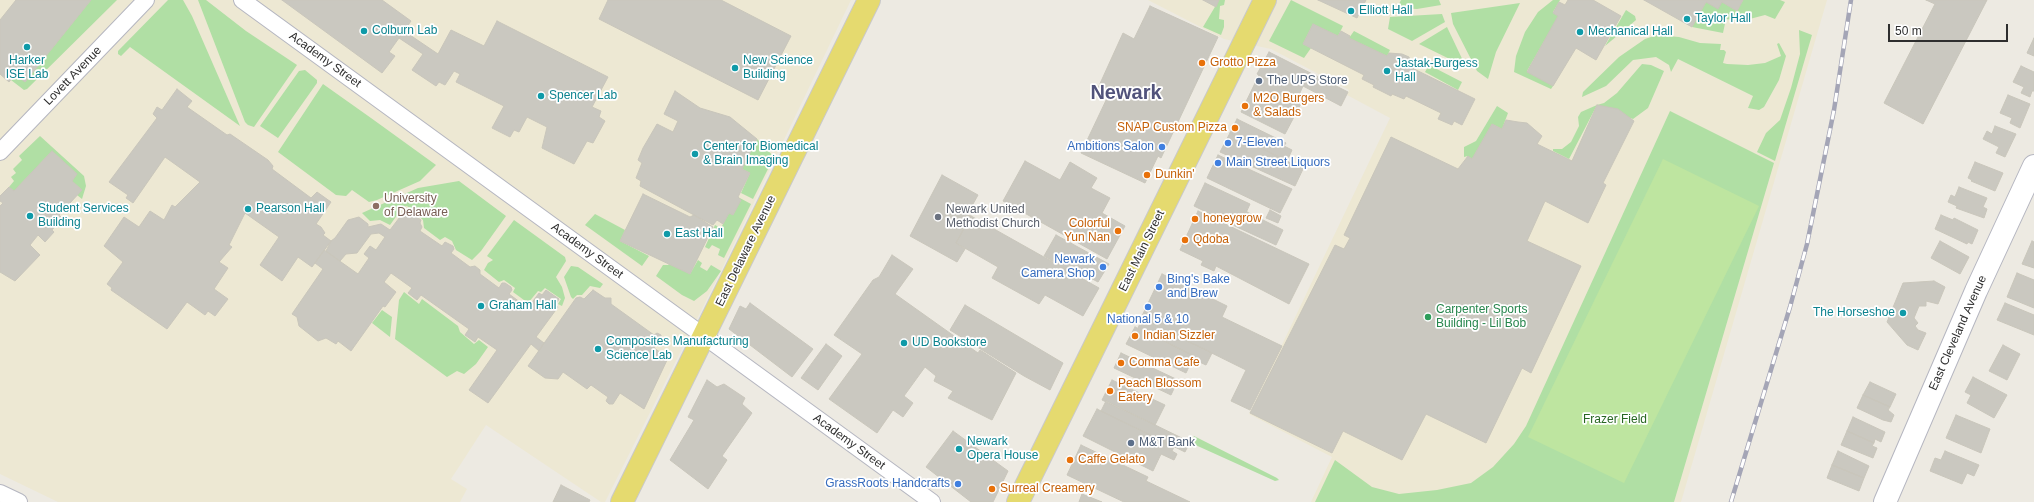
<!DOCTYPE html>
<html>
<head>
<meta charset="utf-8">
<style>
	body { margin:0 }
	#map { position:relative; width:2034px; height:502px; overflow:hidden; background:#edeae2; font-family:Helvetica,sans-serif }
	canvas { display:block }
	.scale { position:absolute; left:1888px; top:24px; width:120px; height:18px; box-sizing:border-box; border:2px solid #2e2e2e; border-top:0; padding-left:5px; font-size:12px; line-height:14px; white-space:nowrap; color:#2e2e2e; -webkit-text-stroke:3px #fff; paint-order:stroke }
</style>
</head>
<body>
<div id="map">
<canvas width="2034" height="502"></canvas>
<div class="scale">50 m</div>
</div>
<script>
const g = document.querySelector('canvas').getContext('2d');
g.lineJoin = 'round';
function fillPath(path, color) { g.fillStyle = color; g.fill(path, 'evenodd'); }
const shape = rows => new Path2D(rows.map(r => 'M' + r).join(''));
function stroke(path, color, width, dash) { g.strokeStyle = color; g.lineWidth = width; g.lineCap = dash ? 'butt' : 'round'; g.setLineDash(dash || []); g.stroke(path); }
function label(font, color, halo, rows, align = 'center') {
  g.font = font + ' Helvetica,sans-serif'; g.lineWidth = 3.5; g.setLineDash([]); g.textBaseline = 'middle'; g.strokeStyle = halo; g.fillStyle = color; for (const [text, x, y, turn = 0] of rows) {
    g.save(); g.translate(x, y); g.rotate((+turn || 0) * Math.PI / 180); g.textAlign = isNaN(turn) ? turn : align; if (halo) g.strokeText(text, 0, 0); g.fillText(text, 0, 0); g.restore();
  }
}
fillPath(shape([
	[0,0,851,0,721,271,605,502,601,502,486,425,451,479,467,489,460,502,58,502,0,474],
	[1148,0,1827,0,1681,502,1311,502,1332,457,1249,414,1390,118,1347,95,1349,90,1271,49,1224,39]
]), '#ede8d3');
fillPath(shape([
	[91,0,117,0,27,89,24,90,11,80,15,74,25,82],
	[168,0,183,0,192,16,240,126,130,47,121,56,118,54,118,51],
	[198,0,206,0,246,31,297,65,254,127,248,125,245,122],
	[1219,0,1225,0,1224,5,1220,6,1219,19,1224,20,1224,27,1221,35,1203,27],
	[1291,0,1343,26,1338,36,1313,24,1303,44,1311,48,1304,58,1269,41],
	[1401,0,1439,0,1441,5,1417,9,1397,8],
	[1553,0,1560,0,1553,12,1559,15,1527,71,1553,86,1551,89,1514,72,1516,56,1525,32,1538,12],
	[1743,0,1780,0,1785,2,1775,19,1765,15,1742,21,1726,19,1723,33,1692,27,1706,2,1722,2,1737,11],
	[1520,3,1496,52,1488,79,1477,71,1453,24,1451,13],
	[1626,10,1635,16,1636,20,1605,46],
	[1442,14,1445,22,1412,41,1388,29,1390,17],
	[1447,27,1466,67,1419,44],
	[1799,30,1812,35,1775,161,1757,152,1766,133,1780,120,1791,88,1800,54],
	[1354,31,1390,50,1387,56,1349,38],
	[1657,35,1679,37,1700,43,1721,44,1720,50,1724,50,1726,52,1723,63,1727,64,1748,65,1765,63,1781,56,1777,44,1779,43,1786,56,1779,80,1764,107,1759,110,1748,108,1753,96,1678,59,1671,72,1669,65,1656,57,1633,60,1606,86,1582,97,1583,92,1619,57,1645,39],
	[1642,64,1651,65,1664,71,1648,108,1633,119,1597,105,1569,159,1553,151,1553,149,1562,149,1571,142,1579,126,1578,117,1581,112,1597,105,1604,103,1617,93],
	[1429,65,1462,82,1458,90,1425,72],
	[305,70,317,80,317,83,278,138,260,126,299,71],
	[323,84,371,118,436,165,420,181,377,200,369,202,352,190,346,196,336,195,278,152],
	[1497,106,1508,113,1502,129,1492,124,1472,159,1468,156,1464,157,1464,147,1476,141],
	[1670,111,1774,163,1674,502,1315,502,1335,460,1372,487,1399,494,1437,490,1471,483,1493,467,1514,444,1526,426],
	[40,136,84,176,86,186,82,199,77,195,82,190,72,181,77,174,52,151,14,191,9,187,14,181,11,177,16,173,13,169,22,160,19,156],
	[757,139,774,157,753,199,741,193,750,173,742,169],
	[459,181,506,216,481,251,472,260,456,250,452,241,445,237,440,240,424,228,423,220,407,206,403,207,390,225,380,220,370,221,362,213,418,188],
	[738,197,751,204,724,258,718,255,720,249,712,245,709,249,705,247,715,225,721,228,729,213,733,215,741,200],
	[595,214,625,230,620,241,649,256,642,266,585,225],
	[514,220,565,257,566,261,556,277,562,287,565,298,562,306,558,304,561,299,545,288,541,292,538,291,528,303,513,292,515,288,504,280,499,282,484,270,488,263,493,260,487,256],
	[698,260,702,263,700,267,707,271,711,265,721,271,707,291,694,301,682,295,656,276,663,265,668,265,669,264,690,274],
	[571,266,578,267,603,284,600,288,590,286,582,295,577,295,573,299,571,297,564,277],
	[404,292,419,304,422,299,458,326,460,332,474,344,479,340,488,347,476,364,464,374,457,371,447,377,395,339,399,300],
	[382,310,392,317,390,337,372,323],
	[1194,436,1277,478,1279,480,1275,481,1191,443]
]), '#b0dfa4');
fillPath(shape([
	[1663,159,1759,206,1624,483,1528,437]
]), '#bee5a0');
const building = shape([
	[16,0,91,0,25,82,15,74,9,82,0,74,0,20,16,0],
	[282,0,382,0,411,21,389,52,395,56,382,73,282,0],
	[608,0,721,0,791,36,758,100,599,19,608,0],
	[1203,0,1219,0,1216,7,1203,0],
	[1318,0,1366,0,1357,18,1318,0],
	[1568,0,1593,0,1621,16,1596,60,1576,48,1553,86,1527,72,1558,16,1553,13,1559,2,1565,5,1568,0],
	[1644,0,1743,0,1737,11,1722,2,1718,9,1706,2,1692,27,1644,0],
	[1926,0,1987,0,1923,124,1884,103,1935,4,1926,0],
	[1150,6,1218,37,1161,158,1158,156,1145,183,1081,153,1109,94,1098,88,1123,33,1134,39,1150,6],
	[497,21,608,77,592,107,601,111,599,117,605,121,593,143,587,141,574,164,542,148,547,127,527,117,519,132,514,130,510,137,492,128,504,106,456,82,460,74,454,71,445,85,439,82,436,86,412,70,423,54,399,38,404,31,438,54,451,30,484,46,497,21],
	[1313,24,1338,36,1341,31,1350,36,1349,38,1387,56,1389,53,1402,54,1409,57,1411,64,1410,67,1475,99,1462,125,1454,121,1452,125,1438,119,1441,113,1406,96,1404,99,1392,94,1391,96,1373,87,1374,85,1362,79,1364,75,1303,44,1313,24],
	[2034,38,2034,56,2027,53,2034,38],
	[1269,52,1348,92,1341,106,1303,86,1299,95,1257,74,1269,52],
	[2021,66,2034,72,2034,91,2032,91,2030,97,2021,93,2024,87,2013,82,2021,66],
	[1259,75,1304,98,1285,134,1241,112,1259,75],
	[177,89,192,101,187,107,227,135,230,134,268,160,273,166,272,169,311,198,317,192,331,202,316,224,321,227,325,233,323,235,331,241,312,267,298,257,282,281,260,265,279,237,245,213,229,245,232,247,219,262,228,268,214,289,228,299,215,316,208,311,205,315,187,302,167,329,111,290,112,288,107,284,123,262,104,246,124,217,139,227,150,211,164,220,172,205,175,207,200,182,165,157,133,203,126,198,128,195,109,182,157,118,153,114,157,107,162,110,177,89],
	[675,91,700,108,730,117,757,139,742,169,750,173,738,197,741,200,733,215,729,213,723,224,717,220,713,225,694,215,640,186,641,181,636,178,642,163,638,160,643,148,657,124,673,132,678,121,664,114,675,91],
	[2008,95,2030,104,2020,128,2010,123,2012,118,2000,113,2008,95],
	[1597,105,1618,109,1634,121,1603,183,1606,185,1588,223,1545,201,1527,241,1581,266,1531,373,1522,368,1486,443,1426,414,1402,460,1343,431,1332,453,1250,413,1335,245,1344,249,1350,238,1344,235,1391,137,1458,169,1468,156,1472,159,1492,124,1502,129,1506,120,1518,122,1527,123,1542,136,1537,144,1572,161,1597,105],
	[1237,119,1286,143,1284,146,1292,150,1287,161,1230,133,1237,119],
	[1995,126,2016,134,2005,157,1996,153,1999,147,1983,139,1987,131,1992,134,1995,126],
	[1230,133,1303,169,1295,186,1220,152,1230,133],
	[52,151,77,174,72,181,82,190,59,215,62,218,52,230,54,232,45,242,38,235,30,245,40,255,15,281,0,272,0,206,3,203,0,201,0,196,9,187,14,191,52,151],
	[1218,155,1292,189,1280,213,1207,178,1218,155],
	[1025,161,1060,180,1070,162,1097,178,1091,188,1110,198,1102,213,1125,226,1107,259,1003,201,1025,161],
	[1975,162,2003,173,1995,191,1971,181,1972,180,1968,178,1975,162],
	[942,175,978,195,967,215,971,216,956,243,965,249,957,262,910,236,942,175],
	[1205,183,1250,204,1239,228,1194,206,1205,183],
	[1959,187,1987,198,1983,207,1987,209,1984,218,1956,208,1957,206,1948,202,1951,195,1955,197,1959,187],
	[643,194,690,217,694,215,713,227,690,274,620,241,643,194],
	[406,209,421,220,420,223,422,227,420,231,442,246,445,242,453,246,454,249,451,253,470,267,475,266,480,270,480,274,499,288,502,283,505,283,511,287,512,290,509,294,528,308,539,293,542,295,546,290,559,299,555,305,558,307,536,337,544,343,539,351,531,344,488,403,469,390,497,350,478,337,475,342,465,335,469,329,421,295,417,300,408,293,412,288,391,273,384,282,396,292,385,307,383,306,351,351,338,341,336,344,326,338,318,341,299,326,297,317,292,314,323,269,315,263,324,250,358,274,369,258,364,254,370,246,376,250,385,237,379,233,371,234,357,253,346,254,340,261,326,251,331,241,335,238,348,220,359,217,368,224,368,227,381,224,390,230,406,209],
	[1270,210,1281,216,1278,223,1266,218,1270,210],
	[1198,211,1309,264,1289,304,1216,266,1214,271,1201,265,1203,261,1180,250,1198,211],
	[1247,212,1283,230,1276,245,1239,228,1247,212],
	[1941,215,1953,220,1954,218,1978,230,1972,244,1968,242,1967,244,1935,229,1941,215],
	[971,216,1099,288,1083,316,1045,295,1039,304,992,278,998,267,956,243,971,216],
	[1056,235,1109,264,1098,282,1070,267,1068,270,1044,256,1056,235],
	[1940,241,1969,257,1960,274,1931,258,1940,241],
	[2032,241,2034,242,2034,268,2022,264,2032,241],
	[892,255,913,269,895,294,978,353,980,350,1016,373,992,420,948,398,953,391,934,381,936,376,925,367,904,396,913,403,903,417,893,410,877,433,829,399,862,354,834,335,873,280,879,277,892,255],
	[2017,273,2034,280,2034,308,2007,297,2017,273],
	[1162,274,1227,306,1222,317,1282,346,1250,410,1231,401,1246,370,1141,318,1162,274],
	[1934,281,1945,287,1938,304,1926,301,1926,306,1919,306,1914,318,1918,323,1915,326,1918,330,1926,333,1918,350,1907,345,1887,322,1903,283,1934,281],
	[593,290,605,298,611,298,611,304,654,335,657,333,661,335,661,338,654,348,668,358,644,409,620,393,613,404,609,404,606,401,608,397,591,385,587,389,563,372,558,379,545,378,528,366,576,298,580,297,584,299,593,290],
	[750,303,813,349,792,377,729,329,740,306,746,309,750,303],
	[2005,303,2034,315,2034,335,1997,320,2005,303],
	[965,305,1063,363,1050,390,1024,376,950,330,965,305],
	[1142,319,1212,353,1206,365,1193,359,1194,356,1138,328,1142,319],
	[1135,327,1194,356,1186,373,1126,344,1135,327],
	[826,344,842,356,818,390,801,378,826,344],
	[2003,345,2020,354,2007,380,1989,371,2003,345],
	[1121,353,1178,380,1171,395,1114,368,1121,353],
	[1973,377,2007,395,1994,418,1967,403,1971,395,1965,392,1973,377],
	[707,380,717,387,724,384,745,398,742,404,752,413,722,456,727,460,708,489,670,460,694,420,688,417,707,380],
	[1112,380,1165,405,1155,425,1102,400,1112,380],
	[1870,382,1896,394,1890,407,1863,395,1870,382],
	[1863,395,1890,407,1888,410,1894,415,1891,422,1883,420,1857,408,1863,395],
	[1106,401,1190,442,1185,452,1101,411,1106,401],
	[1097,409,1174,447,1172,451,1177,454,1174,460,1161,454,1153,471,1083,436,1097,409],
	[1956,415,1990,429,1981,453,1946,438,1956,415],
	[1853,417,1885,432,1881,442,1875,439,1874,443,1847,431,1853,417],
	[953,431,1008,471,993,502,971,502,926,467,953,431],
	[1847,431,1874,443,1872,446,1877,448,1873,458,1841,445,1847,431],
	[1081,445,1148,477,1146,481,1190,502,1124,502,1067,475,1081,445],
	[1838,451,1869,466,1864,478,1832,465,1838,451],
	[1945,451,1979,465,1974,476,1967,473,1962,484,1930,471,1935,458,1941,460,1945,451],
	[1832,465,1864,478,1859,491,1827,478,1832,465],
	[561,485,590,500,589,502,553,502,561,485],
	[1082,494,1102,502,1079,502,1082,494]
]);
fillPath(building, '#cac8c0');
stroke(building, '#c9c6bb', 1);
const street = shape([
	[242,0,932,502],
	[0,152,146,0],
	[0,493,19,502]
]);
const secondary = shape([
	[1885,502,1976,291,2034,166]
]);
const primary = shape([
	[622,502,869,0],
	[1018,502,1265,0]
]);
stroke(street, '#b5b6c0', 18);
stroke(secondary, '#b5b6c0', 24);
stroke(primary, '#c9c9c9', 24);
stroke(street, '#fff', 16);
stroke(secondary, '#fff', 22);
stroke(primary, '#e5da6f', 22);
const rail = shape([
	[1731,502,1790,307,1807,244,1834,110,1851,0]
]);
stroke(rail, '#a4a5b6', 4.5);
stroke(rail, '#fff', 3, [9]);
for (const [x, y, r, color] of [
	[1351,11,4,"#0f9aa8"],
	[1687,19,4,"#0f9aa8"],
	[364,31,4,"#0f9aa8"],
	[1580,32,4,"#0f9aa8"],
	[27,47,4,"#0f9aa8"],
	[1202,63,4,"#e8710a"],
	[735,68,4,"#0f9aa8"],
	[1387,71,4,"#0f9aa8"],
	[1259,81,4,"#5c6f8a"],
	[541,96,4,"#0f9aa8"],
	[1245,106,4,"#e8710a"],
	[1235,128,4,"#e8710a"],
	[1228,143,4,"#3f7fe0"],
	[1162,147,4,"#3f7fe0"],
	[695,154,4,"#0f9aa8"],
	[1218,163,4,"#3f7fe0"],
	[1147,175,4,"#e8710a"],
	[376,206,4,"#8d6e63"],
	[248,209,4,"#0f9aa8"],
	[30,216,4,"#0f9aa8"],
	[938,217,4,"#6b7280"],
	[1195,219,4,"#e8710a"],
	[1118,231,4,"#e8710a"],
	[667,234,4,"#0f9aa8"],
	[1185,240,4,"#e8710a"],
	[1103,267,4,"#3f7fe0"],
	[1159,287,4,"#3f7fe0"],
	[481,306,4,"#0f9aa8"],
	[1148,307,4,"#3f7fe0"],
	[1903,313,4,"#0f9aa8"],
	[1428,317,4,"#2e9e5b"],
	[1135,336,4,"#e8710a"],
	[904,343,4,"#0f9aa8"],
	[598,349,4,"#0f9aa8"],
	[1121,363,4,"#e8710a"],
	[1110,391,4,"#e8710a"],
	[1131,443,4,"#5c6f8a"],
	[959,449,4,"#0f9aa8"],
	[1070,460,4,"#e8710a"],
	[958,484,4,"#3f7fe0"],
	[992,489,4,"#e8710a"]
]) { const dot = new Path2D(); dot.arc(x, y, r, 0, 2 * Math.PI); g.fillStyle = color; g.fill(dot); stroke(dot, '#fff', 1.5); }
label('12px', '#0d838f', '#fff', [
	["Elliott Hall",1359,11],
	["Taylor Hall",1695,19],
	["Colburn Lab",372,31],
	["Mechanical Hall",1588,32],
	["Harker",27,61,"center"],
	["ISE Lab",27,75,"center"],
	["New Science",743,61],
	["Building",743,75],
	["Jastak-Burgess",1395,64],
	["Hall",1395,78],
	["Spencer Lab",549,96],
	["Center for Biomedical",703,147],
	["& Brain Imaging",703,161],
	["Student Services",38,209],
	["Building",38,223],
	["Pearson Hall",256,209],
	["East Hall",675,234],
	["Graham Hall",489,306],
	["The Horseshoe",1895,313,"right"],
	["Composites Manufacturing",606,342],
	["Science Lab",606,356],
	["UD Bookstore",912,343],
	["Newark",967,442],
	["Opera House",967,456]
], 'left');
label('12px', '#2e2e2e', '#fff', [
	["Academy Street",325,60,36],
	["Lovett Avenue",73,76,-46],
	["Academy Street",587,251,36],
	["East Delaware Avenue",746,251,-64],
	["East Main Street",1142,251,-64],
	["East Cleveland Avenue",1958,333,-66],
	["Academy Street",849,442,36]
]);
label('12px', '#c56008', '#fff', [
	["Grotto Pizza",1210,63],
	["M2O Burgers",1253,99],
	["& Salads",1253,113],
	["SNAP Custom Pizza",1227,128,"right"],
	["Dunkin'",1155,175],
	["honeygrow",1203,219],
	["Colorful",1110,224,"right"],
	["Yun Nan",1110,238,"right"],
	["Qdoba",1193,240],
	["Indian Sizzler",1143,336],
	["Comma Cafe",1129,363],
	["Peach Blossom",1118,384],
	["Eatery",1118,398],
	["Caffe Gelato",1078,460],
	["Surreal Creamery",1000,489]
], 'left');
label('12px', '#4e5e75', '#fff', [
	["The UPS Store",1267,81],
	["M&T Bank",1139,443]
], 'left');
label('12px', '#366cbe', '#fff', [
	["7-Eleven",1236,143],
	["Ambitions Salon",1154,147,"right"],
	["Main Street Liquors",1226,163],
	["Newark",1095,260,"right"],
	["Camera Shop",1095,274,"right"],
	["Bing's Bake",1167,280],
	["and Brew",1167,294],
	["National 5 & 10",1148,320,"center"],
	["GrassRoots Handcrafts",950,484,"right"]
], 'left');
label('12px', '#785e54', '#fff', [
	["University",384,199],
	["of Delaware",384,213]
], 'left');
label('12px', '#5b616d', '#fff', [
	["Newark United",946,210],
	["Methodist Church",946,224]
], 'left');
label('12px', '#27864d', '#fff', [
	["Carpenter Sports",1436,310],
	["Building - Lil Bob",1436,324]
], 'left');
label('12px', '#276622', '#fff', [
	["Frazer Field",1615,420]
]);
label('bold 20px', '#51537b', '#fff', [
	["Newark",1126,93]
]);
</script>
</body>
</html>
